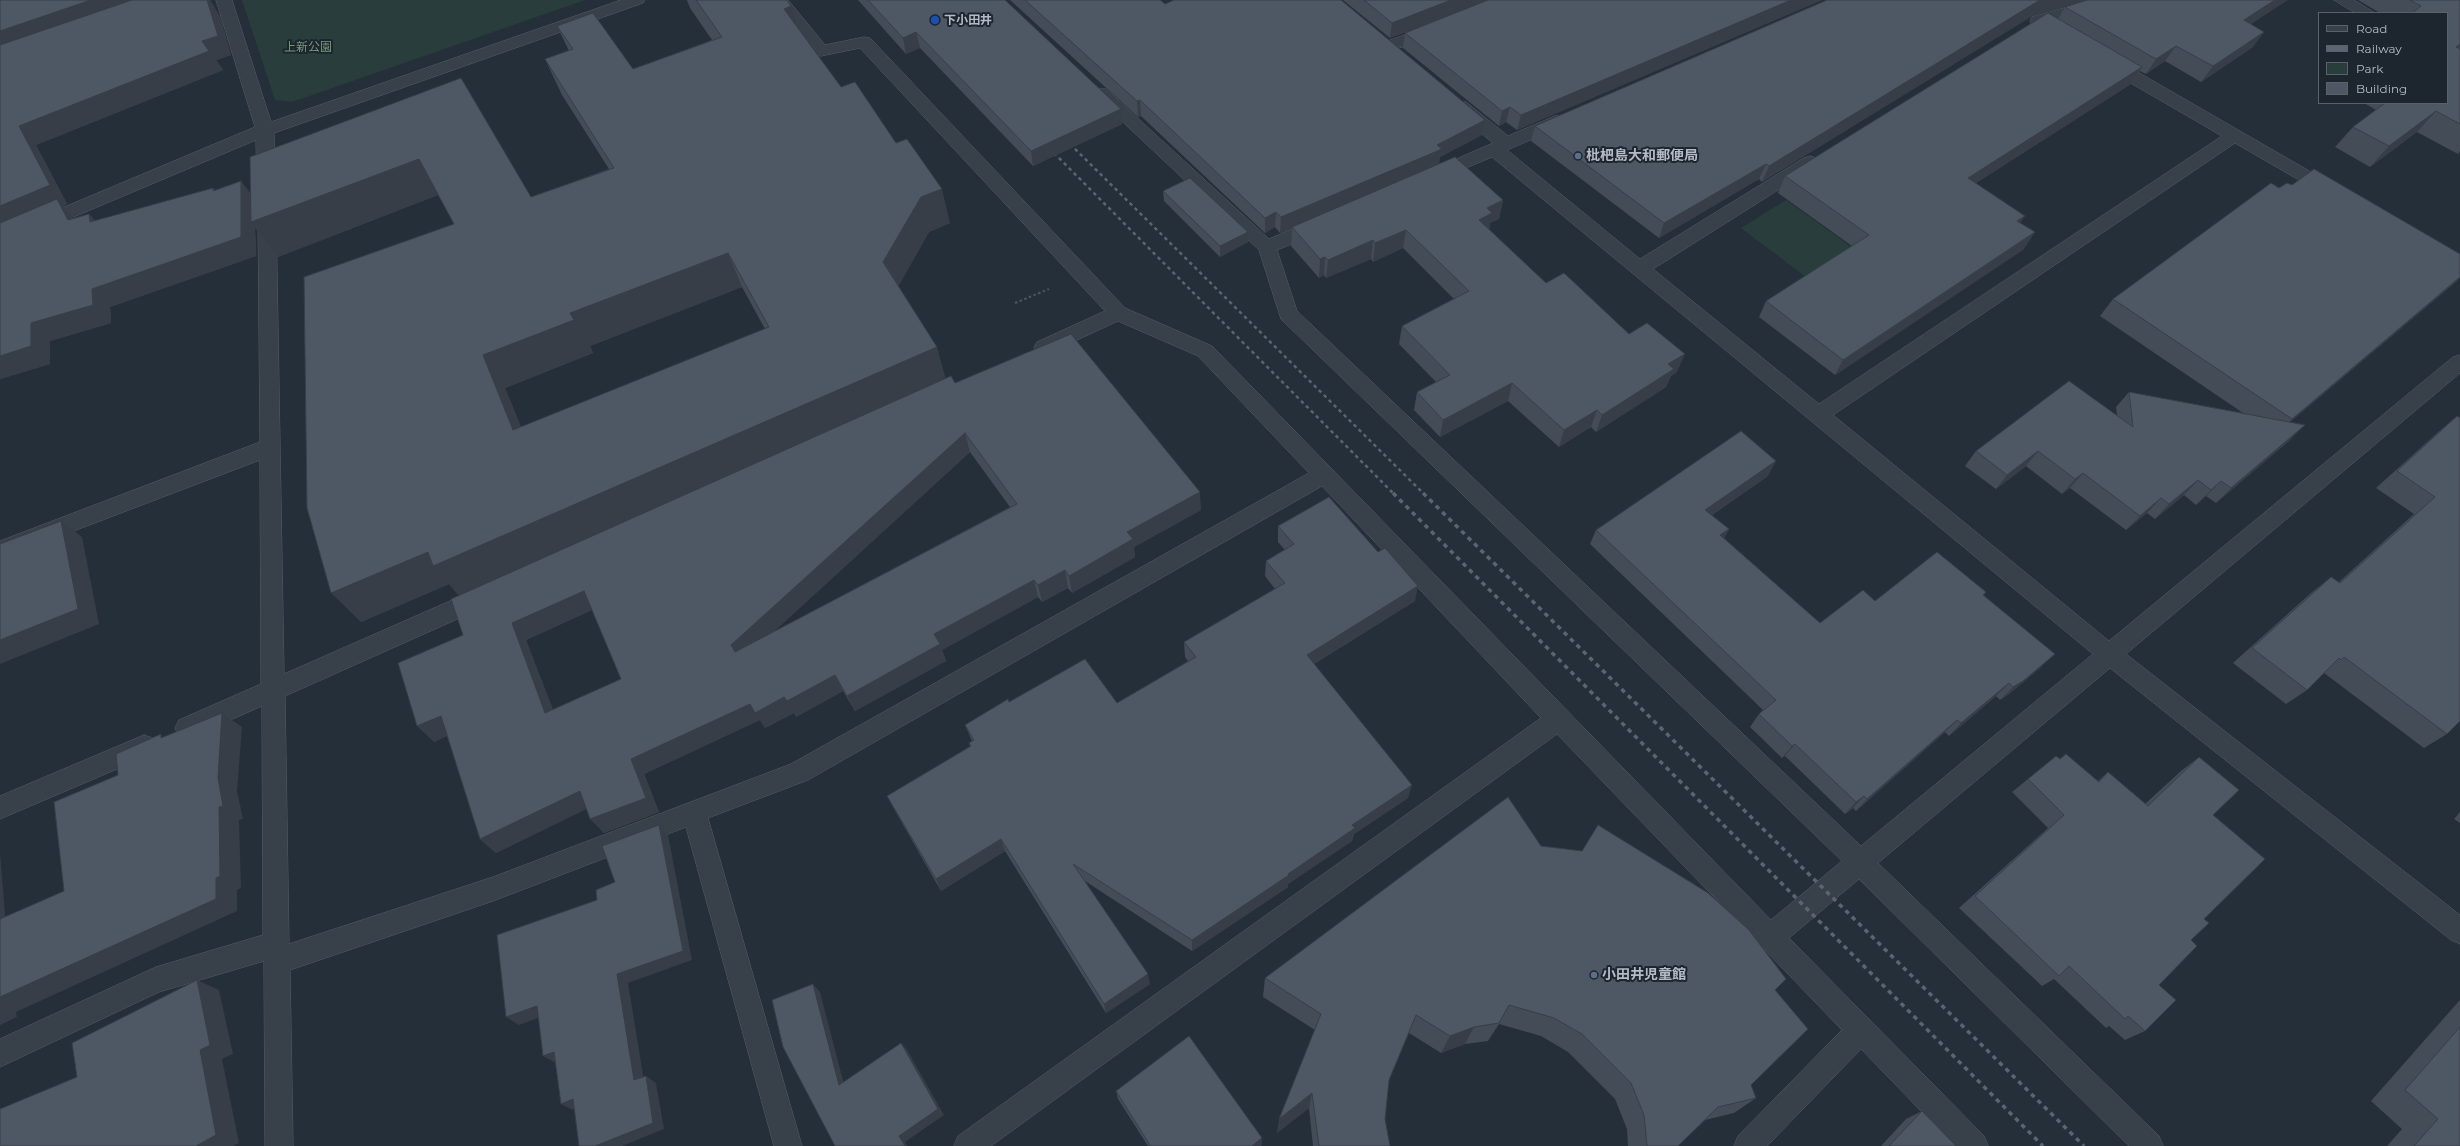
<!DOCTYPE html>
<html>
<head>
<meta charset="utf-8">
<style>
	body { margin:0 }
	#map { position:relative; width:2460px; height:1146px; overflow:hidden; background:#252f3a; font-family:Montserrat,sans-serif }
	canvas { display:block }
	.legend { position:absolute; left:2318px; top:12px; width:130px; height:92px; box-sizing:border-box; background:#1d262f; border:1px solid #59626b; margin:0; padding:5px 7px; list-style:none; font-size:12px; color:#b4bbc6 }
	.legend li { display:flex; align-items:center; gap:8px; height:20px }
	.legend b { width:20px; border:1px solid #59626b }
</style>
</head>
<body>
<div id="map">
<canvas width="2460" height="1146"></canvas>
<ul class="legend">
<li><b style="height:5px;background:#38404a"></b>Road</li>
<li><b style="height:5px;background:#5b6571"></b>Railway</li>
<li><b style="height:11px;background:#2a3d3d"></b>Park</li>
<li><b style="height:11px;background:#4e5865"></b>Building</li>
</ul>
</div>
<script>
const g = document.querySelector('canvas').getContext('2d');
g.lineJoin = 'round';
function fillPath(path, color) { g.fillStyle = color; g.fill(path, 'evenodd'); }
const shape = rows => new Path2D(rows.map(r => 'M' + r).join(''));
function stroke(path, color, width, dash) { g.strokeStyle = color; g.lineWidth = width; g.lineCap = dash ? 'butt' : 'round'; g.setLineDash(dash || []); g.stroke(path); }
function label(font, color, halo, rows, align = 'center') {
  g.font = font + ' Montserrat,"Noto Sans JP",sans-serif'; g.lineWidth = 4; g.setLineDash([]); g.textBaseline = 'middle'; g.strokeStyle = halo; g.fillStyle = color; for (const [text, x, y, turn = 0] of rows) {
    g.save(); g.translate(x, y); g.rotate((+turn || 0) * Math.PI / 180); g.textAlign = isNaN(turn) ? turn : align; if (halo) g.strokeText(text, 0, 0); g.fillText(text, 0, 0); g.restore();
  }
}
fillPath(shape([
	[242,0,585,0,292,102,275,100],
	[1786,200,1860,253,1814,283,1741,228]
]), '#2a3d3d');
const minor = shape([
	[216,0,232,0,271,122,621,0,645,0,643,3,274,133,275,181,272,185,266,187,260,185,257,181,256,140,0,248,0,234,255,127,216,0],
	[771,0,788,0,825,45,864,37,870,38,1125,308,1212,346,1771,920,1842,861,1281,319,1259,250,1092,93,1094,89,1106,89,1269,239,1313,220,1319,219,1325,220,1328,225,1325,230,1277,250,1297,311,1861,846,2093,654,1492,157,1435,181,1429,179,1426,175,1429,171,1493,143,1454,110,1451,106,1454,102,1466,102,1508,136,1555,116,1567,116,1570,120,1567,124,1507,150,1640,259,1804,158,1810,156,1816,158,1819,162,1816,166,1653,269,1819,404,2222,136,2103,67,2101,63,2103,59,2109,58,2115,59,2337,187,2340,191,2337,195,2331,197,2325,195,2235,143,1833,415,2109,641,2453,357,2460,355,2460,373,2126,654,2460,915,2460,944,2451,940,2110,668,1878,863,2159,1136,2163,1146,2129,1146,1859,879,1789,938,1984,1136,1988,1146,1955,1146,1861,1049,1767,1146,1734,1146,1738,1136,1842,1030,1557,734,991,1146,954,1146,958,1136,1541,718,1322,486,808,780,708,818,802,1146,774,1146,686,827,493,901,290,970,293,1146,265,1146,264,961,159,992,0,1067,0,1039,156,967,263,935,262,706,187,739,179,736,175,728,179,720,261,684,260,460,0,559,0,541,260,442,258,213,261,209,267,207,273,209,276,213,284,674,475,590,483,588,491,590,494,597,491,604,285,696,289,944,493,877,791,764,1309,473,1198,356,1118,321,1051,352,1044,354,1037,352,1034,347,1037,342,1105,311,860,48,821,56,815,55,771,0],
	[2092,0,2118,0,2116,3,2038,26,2032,25,2030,21,2032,17,2092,0],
	[2334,0,2354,0,2375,13,2355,13,2334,0],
	[1432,25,1438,26,1440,30,1438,34,1388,52,1382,51,1380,47,1382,43,1432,25],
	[144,735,152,738,156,746,152,754,0,819,0,796,144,735]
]);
stroke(minor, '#565e68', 1);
stroke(shape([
	[1015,303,1049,289]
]), '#485a5c', 2, [2.5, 2.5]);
fillPath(minor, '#38404a');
stroke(shape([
	[1065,139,1424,494],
	[1049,148,1394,494]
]), '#5b6571', 2.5, [3.5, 3.5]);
stroke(shape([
	[1393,493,2043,1146],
	[1423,493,2084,1146]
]), '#5b6571', 3.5, [4.5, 4.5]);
fillPath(shape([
	[0,0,210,0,220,17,231,55,216,60,223,70,36,145,67,204,63,206,75,218,89,214,95,221,213,188,215,190,251,194,250,157,531,197,609,169,562,95,545,59,569,51,557,26,633,69,712,40,690,8,687,0,787,0,791,6,798,29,841,87,950,223,929,232,898,286,945,379,1201,510,1134,547,1135,557,1072,593,1068,588,1042,602,1038,597,942,650,946,661,855,711,843,691,796,717,794,713,765,728,760,720,644,774,659,812,604,833,586,809,496,853,480,839,447,736,434,742,463,635,459,595,449,584,361,622,454,224,438,195,278,257,255,228,256,256,110,307,111,323,50,341,50,364,0,379],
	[742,287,765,329,521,427,505,388,593,353,590,346],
	[970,452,1010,507,773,632],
	[592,610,621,679,553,710,526,640],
	[858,0,1005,0,1121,109,1122,124,1033,166,920,48,906,54],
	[1010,0,1160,0,1165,4,1482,135,1440,157,1439,164,1503,200,1499,219,1490,223,1489,230,1546,283,1629,334,1677,372,1671,376,1666,387,1596,432,1591,427,1559,447,1508,401,1440,437,1414,410,1417,392,1436,382,1399,344,1402,326,1454,299,1403,248,1373,262,1371,259,1326,278,1324,275,1319,278,1291,246,1292,228,1280,233,1275,227,1265,233,1141,116,1138,117],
	[1343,0,1822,0,1517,130,1506,122,1499,126,1403,48,1405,33,1430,23,1390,38],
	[2087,0,2032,16,1762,182,1759,179,1659,238,1531,141,1535,126],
	[2358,0,2460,0,2460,151,2458,154,2417,132,2370,167,2335,147,2353,127,2376,110,2364,103,2447,103,2447,13,2380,13],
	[2065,7,2251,24,2253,47,2201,82,2165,61,2146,74,2140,71,2131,84,1976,183,2020,223,2024,249,1835,375,1759,317,1766,301,1852,246,1778,193,1785,176,2058,19],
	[2279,188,2457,281,2290,422,2290,440,2216,503,2206,496,2196,505,2184,495,2155,519,2147,513,2126,530,2070,488,2062,494,2026,466,1996,489,1965,466,1976,451,2117,415,2116,407,2129,392,2243,413,2100,316,2113,299],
	[1163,191,1248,232,1248,242,1220,257,1164,201],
	[2457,416,2447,734,2424,748,2324,673,2307,690,2286,704,2233,663,2311,593,2331,577,2339,582,2414,514,2376,488,2436,434],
	[1768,476,1712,515,1729,529,1724,538,1820,623,1875,601,1986,592,1984,595,2041,667,2009,694,2000,700,1996,696,1949,736,1945,732,1856,811,1853,808,1845,814,1785,756,1782,758,1750,727,1759,714,1763,710,1590,544,1596,530],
	[1278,526,1415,601,1314,664,1408,798,1354,834,1352,841,1288,884,1288,887,1192,951,1085,881,1150,984,1106,1013,1005,851,941,891,894,809,887,796,970,747,969,743,972,741,965,725,1009,702,1117,703,1188,661,1185,657,1184,642,1275,589,1265,576,1266,561,1285,550,1278,542],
	[2199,757,2213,815,2204,919,2191,940,2159,985,2145,1031,2125,1040,2109,1026,2106,1028,2054,979,2042,986,1959,908,2048,828,2012,792,2028,779,2060,759,2098,781,2108,772,2145,804,2181,771],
	[2460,812,2460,823,2454,819],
	[1541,846,1775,990,1751,1085,1756,1098,1734,1113,1705,1120,1678,1146,1628,1146,1627,1129,1615,1099,1568,1052,1541,1036,1499,1024,1488,1041,1465,1044,1441,1053,1409,1033,1389,1080,1385,1119,1390,1146,1313,1146,1309,1108,1277,1133,1315,1030,1263,997,1265,978],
	[2460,1000,2460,1146,2387,1146,2402,1129,2371,1101,2459,1001],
	[1116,1091,1262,1145,1260,1146,1148,1146,1118,1099],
	[1922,1111,1956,1146,1881,1146,1906,1119]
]), '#434c57');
fillPath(shape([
	[91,0,162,0,0,55,0,31],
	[207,0,210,0,220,17,231,55,216,60,223,70,36,145,67,204,63,206,75,218,86,238,0,232,0,206,19,126,202,41],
	[1451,0,1489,0,1390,38,1392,23],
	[1791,0,1822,0,1517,130,1521,115],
	[2040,0,2087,0,2032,16,1762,182,1769,166],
	[2275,0,2288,0,2233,36,2244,20],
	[791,6,802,41,784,9],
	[916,32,920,48,906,54,903,38],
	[2264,32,2253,47,2201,82,2213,66],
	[2460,44,2460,47,2447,61,2456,47],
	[2176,46,2165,61,2146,74,2156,59],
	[2142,67,2131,84,1958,194,1968,178],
	[1140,100,1141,116,1138,117,1137,101],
	[1510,107,1506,122,1499,126,1502,111],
	[1121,109,1122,124,1033,166,1031,151],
	[2436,111,2417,132,2370,167,2389,146],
	[1485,120,1482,135,1440,157,1439,164,1280,233,1281,217,1437,145],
	[419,159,440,194,278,257,255,228,256,256,110,307,111,323,50,341,50,364,0,379,0,356,31,323,92,289,241,181,255,199],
	[1766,164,1759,179,1659,238,1664,223],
	[942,189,950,223,929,232,893,296,883,262,921,197],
	[1503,200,1499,219,1490,223,1489,232,1479,220,1487,208],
	[1276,212,1275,227,1265,233,1265,218],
	[89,214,106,233,90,222],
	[2025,216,2014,232,2017,221],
	[1406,230,1403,248,1373,262,1375,243],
	[1248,232,1248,242,1220,257,1220,246],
	[2035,232,2024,249,1835,375,1843,360],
	[1373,240,1371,259,1326,278,1328,260],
	[728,253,742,287,590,346,593,353,505,388,535,462,513,430,483,355,570,313],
	[1325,257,1324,275,1319,278,1320,259],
	[2460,277,2460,278,2457,281,2275,435,2292,419],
	[937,347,946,380,459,596,449,584,361,622,331,593,428,552],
	[1685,354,1677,372,1671,376,1666,387,1596,432,1602,415,1668,364],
	[1512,383,1508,401,1440,437,1443,420],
	[1597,410,1591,427,1559,447,1564,430],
	[2305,425,2290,440,2216,503,2231,488],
	[965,433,970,452,741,662,731,645],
	[2038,451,2026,466,1996,489,2007,475],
	[1776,461,1768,476,1698,524,1705,510],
	[2083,473,2070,488,2062,494,2075,479],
	[2198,480,2184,495,2155,519,2169,504],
	[2221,481,2206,496,2196,505,2211,490],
	[1200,492,1201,510,1134,547,1135,557,1072,593,1069,576,1127,532],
	[2161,498,2147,513,2126,530,2140,516],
	[61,521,82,537,99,624,0,664,0,640],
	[1729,529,1721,544,1720,535],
	[1065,570,1068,588,1042,602,1038,585],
	[1034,580,1038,597,942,650,946,661,855,711,847,696,934,634],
	[1418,586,1415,601,1305,669,1307,655],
	[584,591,596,608,526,640,560,729,545,713,512,623],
	[2055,654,2041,667,2009,694,2000,700,2013,687],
	[835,675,843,691,796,717,794,713,765,728,760,720,644,774,659,812,604,833,590,819,631,759,750,704,784,697],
	[2009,683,1996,696,1949,736,1961,723],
	[222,713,242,727,237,791,243,819,239,820,241,888,237,890,237,911,16,1012,17,1017,0,1025,0,997,218,778],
	[441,716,457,731,434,742,417,726],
	[1957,720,1945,732,1856,811,1867,799],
	[1795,744,1785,756,1782,758,1792,746],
	[1412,785,1408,798,1354,834,1352,841,1288,884,1288,887,1192,951,1192,940,1288,874,1352,825],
	[580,791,594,805,496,853,480,839],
	[1864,796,1853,808,1845,814,1856,802],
	[659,825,668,835,692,960,628,983,645,1087,634,1080,617,974],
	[1001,839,1005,851,941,891,936,879],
	[0,853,7,939,0,935],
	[1148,974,1150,984,1106,1013,1104,1004],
	[197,980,219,990,233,1054,222,1059,239,1143,233,1146,196,1146,200,1050],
	[813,984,820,992,846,1092,839,1085],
	[537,1006,549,1014,519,1025,506,1017],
	[1474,1027,1465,1044,1441,1053,1450,1036],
	[901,1043,907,1050,944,1115,905,1142,907,1146,905,1146,899,1136],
	[554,1052,556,1063,543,1056],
	[646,1076,656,1083,664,1129,622,1146,595,1146],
	[1312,1093,1309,1108,1277,1133,1279,1119],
	[573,1099,585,1106,573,1110,561,1104],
	[1262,1138,1262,1145,1260,1146,1252,1146]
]), '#373e47');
const building = shape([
	[0,0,91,0,0,31,0,0],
	[132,0,207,0,218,36,202,41,209,51,19,126,50,185,0,206,0,45,132,0],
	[696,0,787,0,791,6,784,9,841,87,855,82,896,143,907,139,942,189,921,197,883,262,937,347,433,566,428,552,331,593,307,508,304,277,454,224,419,159,251,222,250,157,461,78,531,197,614,168,545,59,573,49,557,26,593,13,633,69,722,37,696,0],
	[728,253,769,327,513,430,483,355,574,320,570,313,728,253],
	[868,0,1005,0,1121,109,1031,151,916,32,903,38,868,0],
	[1025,0,1160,0,1165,4,1174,0,1341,0,1485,120,1437,145,1442,149,1281,217,1276,212,1265,218,1140,100,1137,101,1025,0],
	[1364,0,1451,0,1392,23,1364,0],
	[1488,0,1791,0,1521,115,1510,107,1502,111,1405,33,1488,0],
	[1827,0,2040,0,1769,166,1766,164,1664,223,1535,126,1827,0],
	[2087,0,2275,0,2244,20,2264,32,2213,66,2176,46,2156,59,2065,7,2087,0],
	[2410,0,2460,0,2460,44,2456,47,2460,49,2460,124,2436,111,2389,146,2353,127,2385,103,2447,103,2447,13,2412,13,2421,6,2410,0],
	[2048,13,2142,67,1968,178,2025,216,2017,221,2035,232,1843,360,1766,301,1869,235,1785,176,2048,13],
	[1455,157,1503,200,1487,208,1492,213,1479,220,1546,283,1564,273,1629,334,1647,323,1685,354,1668,364,1674,369,1602,415,1597,410,1564,430,1512,383,1443,420,1417,392,1450,375,1402,326,1469,291,1406,230,1375,243,1373,240,1328,260,1325,257,1320,259,1292,227,1455,157],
	[2314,169,2460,254,2460,277,2292,419,2113,299,2271,183,2279,188,2287,183,2292,185,2314,169],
	[1190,178,1248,232,1220,246,1163,191,1190,178],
	[241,181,241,237,92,289,93,305,31,323,31,346,0,356,0,223,57,199,68,220,89,214,90,222,213,188,213,191,241,181],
	[1071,334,1200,492,1127,532,1133,539,1069,576,1065,570,1038,585,1034,580,934,634,940,644,847,696,835,675,787,701,784,697,755,713,750,704,631,759,646,798,590,819,580,791,480,839,441,716,417,726,398,663,463,635,451,599,951,376,955,383,1071,334],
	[965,433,1017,504,735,652,731,645,965,433],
	[584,591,621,679,545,713,512,623,584,591],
	[2069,381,2133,427,2129,392,2305,425,2231,488,2221,481,2211,490,2198,480,2169,504,2161,498,2140,516,2083,473,2075,479,2038,451,2007,475,1976,451,2069,381],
	[2457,416,2460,418,2460,721,2447,734,2344,657,2341,660,2339,658,2307,690,2252,648,2331,577,2340,583,2435,497,2397,471,2457,416],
	[1741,431,1776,461,1705,510,1729,529,1720,535,1820,623,1863,590,1875,601,1937,552,1986,592,1983,595,2055,654,2023,681,2013,687,2009,683,1961,723,1957,720,1867,799,1864,796,1856,802,1795,744,1792,746,1759,714,1776,700,1596,530,1741,431],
	[1329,497,1378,552,1385,548,1418,586,1307,655,1412,785,1352,825,1355,828,1288,874,1289,875,1192,940,1073,864,1148,974,1104,1004,1001,839,936,879,887,796,971,746,969,743,974,740,965,725,1008,699,1009,702,1085,659,1117,703,1196,657,1184,642,1285,583,1266,561,1294,544,1278,526,1329,497],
	[61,521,78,609,0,640,0,544,61,521],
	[222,713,218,778,223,806,219,807,220,876,216,878,216,899,0,997,0,919,64,891,54,802,118,775,116,754,161,734,161,738,222,713],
	[2066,754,2099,782,2108,772,2148,806,2199,757,2239,790,2213,815,2265,859,2204,919,2209,923,2191,940,2197,946,2159,985,2176,1000,2145,1031,2128,1016,2125,1019,2069,966,2059,976,1975,896,2064,815,2028,779,2056,756,2060,759,2066,754],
	[1508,797,1541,846,1582,851,1598,825,1708,893,1749,930,1786,979,1775,990,1808,1029,1751,1085,1756,1098,1718,1107,1678,1146,1647,1146,1644,1115,1631,1083,1582,1034,1554,1018,1509,1005,1499,1023,1474,1027,1450,1036,1416,1015,1389,1080,1385,1119,1390,1146,1319,1146,1312,1093,1279,1119,1321,1014,1265,978,1508,797],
	[659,825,683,951,617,974,634,1080,646,1076,653,1123,595,1146,579,1146,573,1099,561,1104,554,1052,543,1056,537,1006,506,1017,497,935,597,900,596,890,615,882,602,846,659,825],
	[197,980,210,1045,200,1050,216,1135,196,1146,0,1146,0,1109,77,1077,72,1043,197,980],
	[813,984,839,1085,901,1043,938,1109,899,1136,905,1146,835,1146,783,1047,772,1000,813,984],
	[2460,1027,2460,1146,2414,1146,2438,1119,2405,1090,2460,1027],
	[1189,1036,1262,1138,1252,1146,1148,1146,1150,1145,1116,1091,1189,1036],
	[1922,1111,1956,1146,1889,1146,1922,1111]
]);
fillPath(building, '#4e5865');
stroke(building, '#373e47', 1);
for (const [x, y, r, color] of [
	[935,20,5,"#1a4fb4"],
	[1578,156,4,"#5c6f8a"],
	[1594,975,4,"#5c6f8a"]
]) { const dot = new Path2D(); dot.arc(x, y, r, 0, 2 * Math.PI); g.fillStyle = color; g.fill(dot); stroke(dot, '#1d262f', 1.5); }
label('bold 12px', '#b4bbc6', '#1d262f', [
	["下小田井",944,20]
], 'left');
label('12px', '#74997b', '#1d262f', [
	["上新公園",308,47]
]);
label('bold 14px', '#b4bbc6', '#1d262f', [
	["枇杷島大和郵便局",1586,156],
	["小田井児童館",1602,975]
], 'left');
</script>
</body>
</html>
